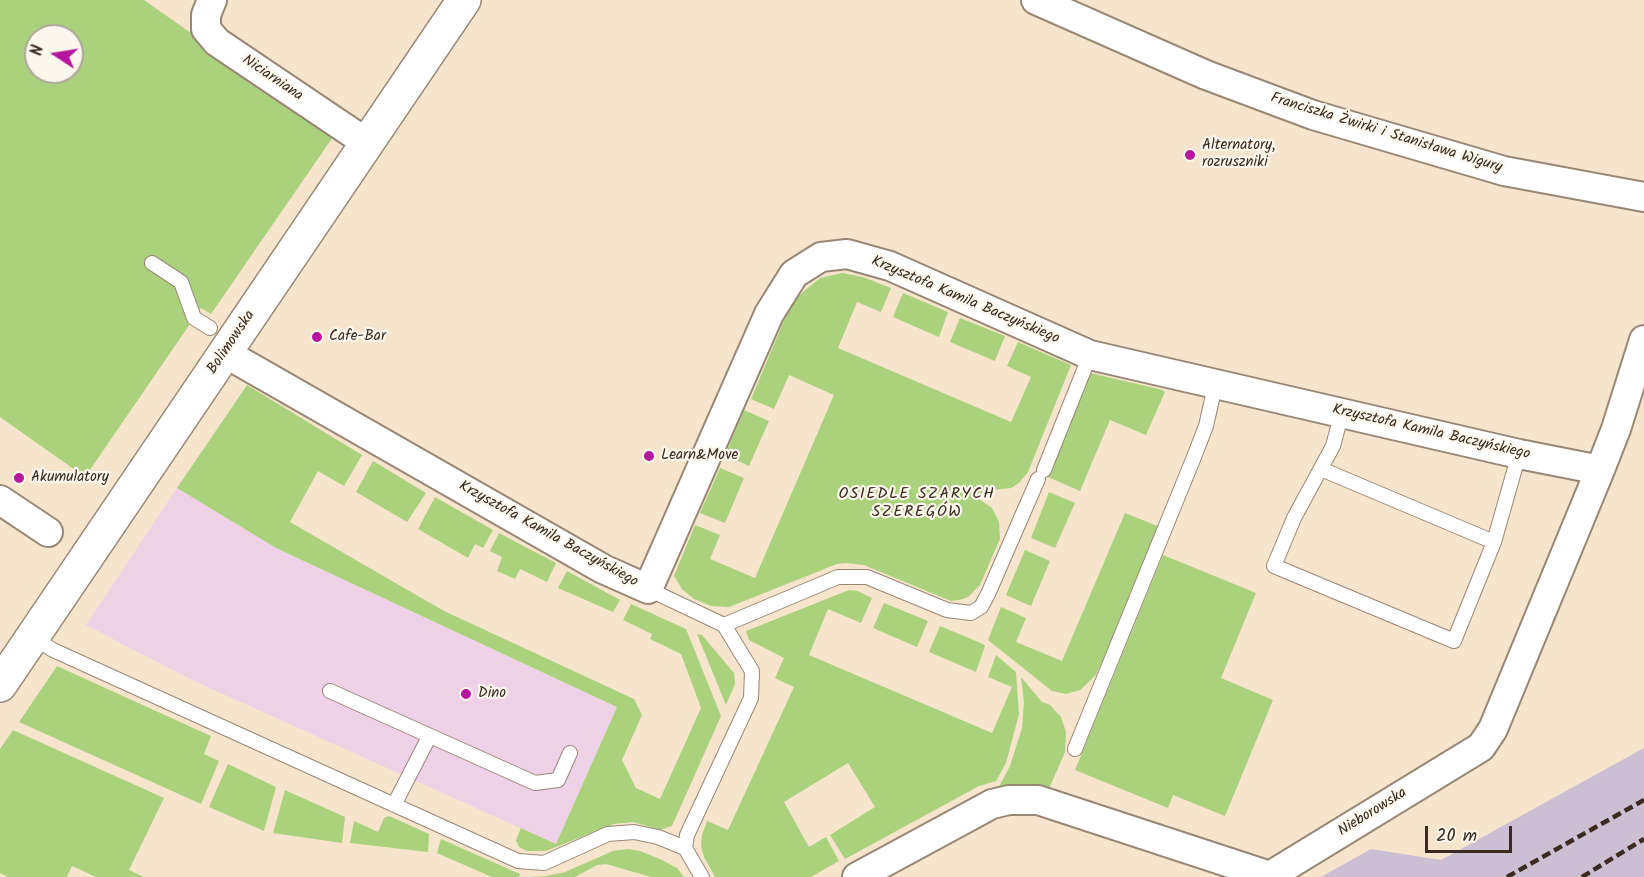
<!DOCTYPE html>
<html>
<head>
<meta charset="utf-8">
<style>
	body { margin:0 }
	#map { position:relative; width:1644px; height:877px; overflow:hidden; background:#f6e4cc; font-family:Kalam,sans-serif }
	canvas { display:block }
	.north { position:absolute; left:24px; top:24px; width:60px; height:60px; box-sizing:border-box; background:#fbf7ec; border:2px solid #aea59a; border-radius:50%; rotate:282deg; font-size:16px; font-weight:700; line-height:24px; text-align:center; color:#3b2a1e }
	.north::after { content:''; display:block; margin:auto; width:21px; height:27px; background:#b5179e; clip-path:polygon(50% 0,100% 100%,50% 72%,0 100%) }
	.scale { position:absolute; left:1425px; top:826px; width:87px; height:27px; box-sizing:border-box; border:3px solid #3b2a1e; border-top:0; padding-left:8px; font-size:18px; line-height:21px; white-space:nowrap; color:#3b2a1e; -webkit-text-stroke:4px #fbf7ec; paint-order:stroke }
</style>
</head>
<body>
<div id="map">
<canvas width="1644" height="877"></canvas>
<div class="north">N</div>
<div class="scale">20 m</div>
</div>
<script>
const g = document.querySelector('canvas').getContext('2d');
g.lineJoin = 'round';
function fillPath(path, color) { g.fillStyle = color; g.fill(path, 'evenodd'); }
const shape = rows => new Path2D(rows.map(r => 'M' + r).join(''));
function stroke(path, color, width, dash) { g.strokeStyle = color; g.lineWidth = width; g.lineCap = dash ? 'butt' : 'round'; g.setLineDash(dash || []); g.stroke(path); }
function label(font, color, halo, rows, align = 'center') {
  g.font = font + ' Kalam,sans-serif'; g.lineWidth = 4.5; g.setLineDash([]); g.textBaseline = 'middle'; g.strokeStyle = halo; g.fillStyle = color; for (const [text, x, y, turn = 0] of rows) {
    g.save(); g.translate(x, y); g.rotate((+turn || 0) * Math.PI / 180); g.textAlign = isNaN(turn) ? turn : align; if (halo) g.strokeText(text, 0, 0); g.fillText(text, 0, 0); g.restore();
  }
}
fillPath(shape([
	[177,488,276,548,617,707,556,844,192,680,86,625]
]), '#eed0e7');
fillPath(shape([
	[1644,748,1644,877,1321,877,1371,849,1441,860]
]), '#ccbed3');
fillPath(shape([
	[0,0,144,0,335,134,211,314,201,308,85,477,0,417],
	[36,36,72,36,72,72,36,72],
	[842,273,863,277,891,288,881,312,857,302,838,348,1011,422,1031,377,1007,366,1018,342,1071,365,1028,472,1019,483,1011,488,994,490,985,487,979,499,992,508,999,522,1000,539,996,548,980,585,968,597,959,600,951,601,864,565,846,563,837,564,729,607,711,606,694,599,682,589,674,576,695,525,720,535,710,559,755,578,834,395,789,375,774,409,751,399,783,323,796,298,820,278],
	[903,293,948,312,939,337,893,317],
	[960,318,1005,336,995,361,950,342],
	[1090,373,1163,390,1165,392,1146,435,1110,420,1080,491,1048,477],
	[247,385,362,455,344,486,318,471,290,522,444,611,634,699,642,715,622,760,636,788,660,799,701,708,681,654,650,639,652,634,623,620,631,604,686,629,721,716,672,826,660,830,633,822,614,824,546,851,527,851,519,847,516,840,521,828,556,844,617,707,276,548,177,488],
	[744,410,769,421,749,466,725,455],
	[373,461,426,493,407,522,356,492],
	[720,468,744,478,725,523,700,513],
	[1049,492,1075,503,1055,548,1031,538],
	[435,497,493,530,483,548,475,544,468,558,418,529],
	[1125,513,1160,527,1110,647,1095,676,1080,690,1066,694,1052,691,988,640,1001,607,1026,618,1016,642,1062,661],
	[499,533,556,563,547,582,520,569,515,579,497,571,502,557,490,551],
	[1025,550,1050,561,1031,606,1006,595],
	[1163,555,1256,593,1221,678,1273,700,1225,816,1173,795,1168,808,1075,770],
	[567,571,620,600,613,612,558,588],
	[849,590,858,591,872,598,861,623,828,609,809,655,992,733,1012,687,988,677,996,655,1016,672,1019,714,1006,763,996,781,979,786,845,859,830,835,875,807,848,763,784,802,809,847,826,837,839,861,811,877,715,877,704,857,701,846,702,835,707,821,728,830,794,687,775,678,784,658,749,640,746,631],
	[884,603,928,621,917,647,873,628],
	[940,626,983,644,985,646,976,672,929,652],
	[697,634,702,635,734,673,735,684,726,705],
	[57,666,211,736,204,754,219,761,201,804,19,722],
	[1021,677,1042,702,1050,705,1061,717,1066,732,1065,752,1048,791,996,792,1010,766,1022,728,1024,702],
	[13,730,164,798,129,870,144,877,96,877,72,866,67,877,8,877,0,873,0,749],
	[228,764,276,787,264,831,209,807],
	[285,790,345,817,342,843,273,833],
	[389,816,429,834,428,852,350,843,354,821,378,832,384,818],
	[441,839,520,874,519,877,492,877,437,853],
	[628,849,640,851,660,859,677,868,684,877,651,877,606,864,597,865,575,877,528,877,546,876,565,872,613,851]
]), '#aad27d');
const lane = shape([
	[152,263,181,282,194,318,210,328],
	[1342,412,1333,446,1294,518,1274,566,1454,641,1494,542,1519,454],
	[1321,469,1494,542],
	[1044,470,1090,355],
	[648,589,724,625,838,577,867,577,947,610,971,613,981,607,988,594,1038,479],
	[33,638,53,650,518,861,544,863,608,834,634,832,658,837,685,848,702,877],
	[330,691,535,783,558,780,570,753],
	[1075,749,1194,457,1206,426,1213,395,1217,384],
	[394,805,429,737],
	[685,848,687,835,751,698,752,671,724,625]
]);
const street = shape([
	[212,0,206,15,206,29,217,42,367,143],
	[1036,0,1206,75,1313,115,1504,171,1644,197],
	[225,353,603,569,648,589,769,314,794,274,821,257,847,254,890,266,1090,355,1519,454,1600,470],
	[0,500,48,532],
	[857,877,992,804,1009,800,1038,800,1270,876,1481,747,1493,729,1600,470,1616,429,1644,340]
]);
const primary = shape([
	[0,685,464,0]
]);
stroke(lane, '#988775', 16);
stroke(street, '#988775', 32);
stroke(primary, '#988775', 36);
stroke(lane, '#fff', 14);
stroke(street, '#fff', 28);
stroke(primary, '#fff', 33);
stroke(shape([
	[1507,877,1644,800],
	[1582,877,1644,839]
]), '#3b2a1e', 4.5, [9, 4.5]);
for (const [x, y, r, color] of [
	[1190,155,6,"#b5179e"],
	[317,337,6,"#b5179e"],
	[649,456,6,"#b5179e"],
	[19,478,6,"#b5179e"],
	[466,694,6,"#b5179e"]
]) { const dot = new Path2D(); dot.arc(x, y, r, 0, 2 * Math.PI); g.fillStyle = color; g.fill(dot); stroke(dot, '#fbf7ec', 2); }
label('15px', '#3b2a1e', '#fbf7ec', [
	["Niciarniana",272,79,34],
	["Franciszka Żwirki i Stanisława Wigury",1386,134,17],
	["Krzysztofa Kamila Baczyńskiego",965,301,23],
	["Bolimowska",232,343,-56],
	["Krzysztofa Kamila Baczyńskiego",1431,433,13],
	["Krzysztofa Kamila Baczyńskiego",548,535,29],
	["Nieborowska",1373,813,-32]
]);
label('15px', '#3b2a1e', '#fbf7ec', [
	["Alternatory,",1202,146],
	["rozruszniki",1202,163],
	["Cafe-Bar",329,337],
	["Learn&Move",661,456],
	["Akumulatory",31,478],
	["Dino",478,694]
], 'left');
g.letterSpacing = '1.5px';
label('16px', '#3b2a1e', '#fbf7ec', [
	["OSIEDLE SZARYCH",917,495],
	["SZEREGÓW",917,513]
]);
g.letterSpacing = '0px';
</script>
</body>
</html>
